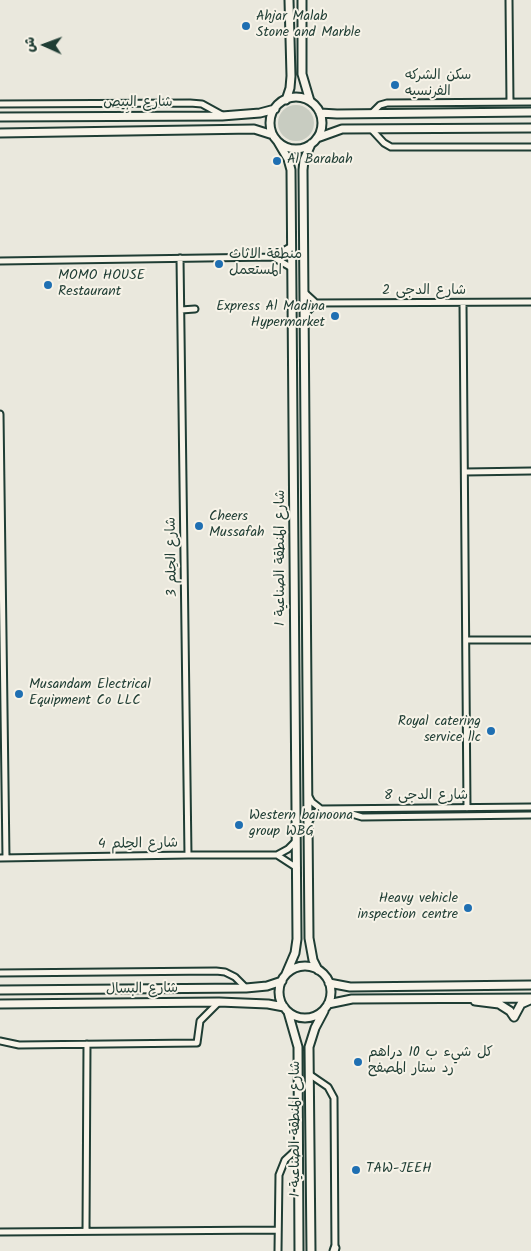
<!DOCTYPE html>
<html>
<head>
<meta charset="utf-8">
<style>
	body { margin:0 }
	#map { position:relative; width:531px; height:1251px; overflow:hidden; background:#eae8dd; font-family:Kalam,"Playpen Sans Arabic",sans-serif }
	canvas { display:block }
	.north { position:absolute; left:20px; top:20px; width:50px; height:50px; -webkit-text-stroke:4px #f7f3e8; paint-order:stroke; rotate:272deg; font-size:14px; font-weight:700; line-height:20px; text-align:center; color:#1f3d34 }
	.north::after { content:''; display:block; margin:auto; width:18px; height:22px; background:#1f3d34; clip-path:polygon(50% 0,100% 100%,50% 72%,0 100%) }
</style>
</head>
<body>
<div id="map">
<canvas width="531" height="1251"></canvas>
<div class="north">ش</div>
</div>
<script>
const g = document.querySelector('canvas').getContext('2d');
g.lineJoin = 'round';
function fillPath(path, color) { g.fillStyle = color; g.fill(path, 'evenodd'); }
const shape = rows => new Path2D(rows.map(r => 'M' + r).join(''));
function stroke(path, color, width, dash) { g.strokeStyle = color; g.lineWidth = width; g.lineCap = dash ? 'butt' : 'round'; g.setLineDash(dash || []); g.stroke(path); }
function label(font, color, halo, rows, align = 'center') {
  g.font = font + ' Kalam,"Playpen Sans Arabic",sans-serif'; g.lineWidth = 4; g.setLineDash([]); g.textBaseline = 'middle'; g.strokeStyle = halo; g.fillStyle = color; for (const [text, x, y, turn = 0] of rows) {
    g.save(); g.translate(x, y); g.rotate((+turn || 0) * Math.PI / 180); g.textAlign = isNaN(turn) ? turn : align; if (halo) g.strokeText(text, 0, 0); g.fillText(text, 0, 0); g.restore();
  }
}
fillPath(shape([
	'278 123a18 18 0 1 1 36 0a18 18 0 1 1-36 0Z'
]), '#c8ccc1');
const street = shape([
	[509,0,510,102],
	[0,104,190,103,202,104,222,115],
	[373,112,380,105,387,103,531,102],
	[372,130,384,143,391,147,531,147],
	[273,257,292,268],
	[180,258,188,855],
	[0,261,273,257,292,246],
	[304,292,316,303,531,302],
	[463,304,467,808],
	[181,310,195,309],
	[306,316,307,312,316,303],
	[0,414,6,858],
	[465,472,531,471],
	[467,640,531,640],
	[308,795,312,802,321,809],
	[348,809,352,814,362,817,531,815],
	[309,821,315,813,321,809,531,807],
	[277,855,288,849,296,841],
	[0,858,188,855,277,855,297,868],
	[0,973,216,971,225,972,235,977,246,988],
	[0,1041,19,1045,197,1043,200,1021,219,1002],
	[309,1074,328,1087,334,1098,335,1251],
	[86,1231,87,1044],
	[0,1232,278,1230],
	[278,1251,279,1175,285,1160,299,1147]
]);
const secondary = shape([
	[302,0,302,74,310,101],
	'270 123a26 26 0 1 1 52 0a26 26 0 1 1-52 0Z',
	[286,100,290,88,291,76,289,0],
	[320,113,337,114,531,112],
	[0,117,222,116,260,113,275,109],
	[0,133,254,129,273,135],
	[317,138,342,129,531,128],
	[278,142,288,159,291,170,297,939,295,953,286,974],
	[311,144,304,160,303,170,308,823,309,938,313,960,318,970],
	'279 992a26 26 0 1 1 52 0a26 26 0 1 1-52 0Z',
	[329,983,350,987,531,985],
	[0,990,246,988,267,986,282,981],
	[475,1001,499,1004,510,1011,514,1017],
	[0,1004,219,1002,268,1004,284,1007],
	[328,1004,352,999,531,998],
	[288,1012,298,1047,299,1251],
	[514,1017,521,1004,530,1000],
	[311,1251,309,1047,315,1028,324,1011],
	[334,1251,335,1248]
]);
stroke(street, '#1f3d34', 9);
stroke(secondary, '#1f3d34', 11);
stroke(street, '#f7f3e8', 5);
stroke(secondary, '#f7f3e8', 7);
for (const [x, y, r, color] of [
	[246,26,5,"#1f6fb2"],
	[395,85,5,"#1f6fb2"],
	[277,161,5,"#1f6fb2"],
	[219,264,5,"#1f6fb2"],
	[48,285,5,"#1f6fb2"],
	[335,316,5,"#1f6fb2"],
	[199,526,5,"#1f6fb2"],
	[19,694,5,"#1f6fb2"],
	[491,731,5,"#1f6fb2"],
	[239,825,5,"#1f6fb2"],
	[468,908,5,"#1f6fb2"],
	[358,1062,5,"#1f6fb2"],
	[356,1170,5,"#1f6fb2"]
]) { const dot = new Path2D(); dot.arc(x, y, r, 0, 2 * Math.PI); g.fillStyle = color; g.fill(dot); stroke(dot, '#f7f3e8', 2); }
label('14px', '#1f3d34', '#f7f3e8', [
	["Ahjar Malab",256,18],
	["Stone and Marble",256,34],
	["سكن الشركه",405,77],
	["الفرنسيه",405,93],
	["Al Barabah",287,161],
	["منطقة الاثاث",229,256],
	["المستعمل",229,272],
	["MOMO HOUSE",58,277],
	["Restaurant",58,293],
	["Express Al Madina",325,308,"right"],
	["Hypermarket",325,324,"right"],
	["Cheers",209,518],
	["Mussafah",209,534],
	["Musandam Electrical",29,686],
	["Equipment Co LLC",29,702],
	["Royal catering",481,723,"right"],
	["service llc",481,739,"right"],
	["Western bainoona",249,817],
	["group WBG",249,833],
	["Heavy vehicle",458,900,"right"],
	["inspection centre",458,916,"right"],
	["كل شيء ب 10 دراهم",368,1054],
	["رد ستار المصفح",368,1070],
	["TAW-JEEH",366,1170]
], 'left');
label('14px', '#1f3d34', '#f7f3e8', [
	["شارع البِيص",138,104],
	["شارع الدجى 2",424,292],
	["شارع الحِلم 3",173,557,-91],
	["شارع المنطقة الصناعية 1",282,558,-90],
	["شارع الدجى 8",426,797],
	["شارع الحِلم 4",138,845,-1],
	["شارع البسال",142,990,-1],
	["شارع المنطقة الصناعية 1",297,1129,-90]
]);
</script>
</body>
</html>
